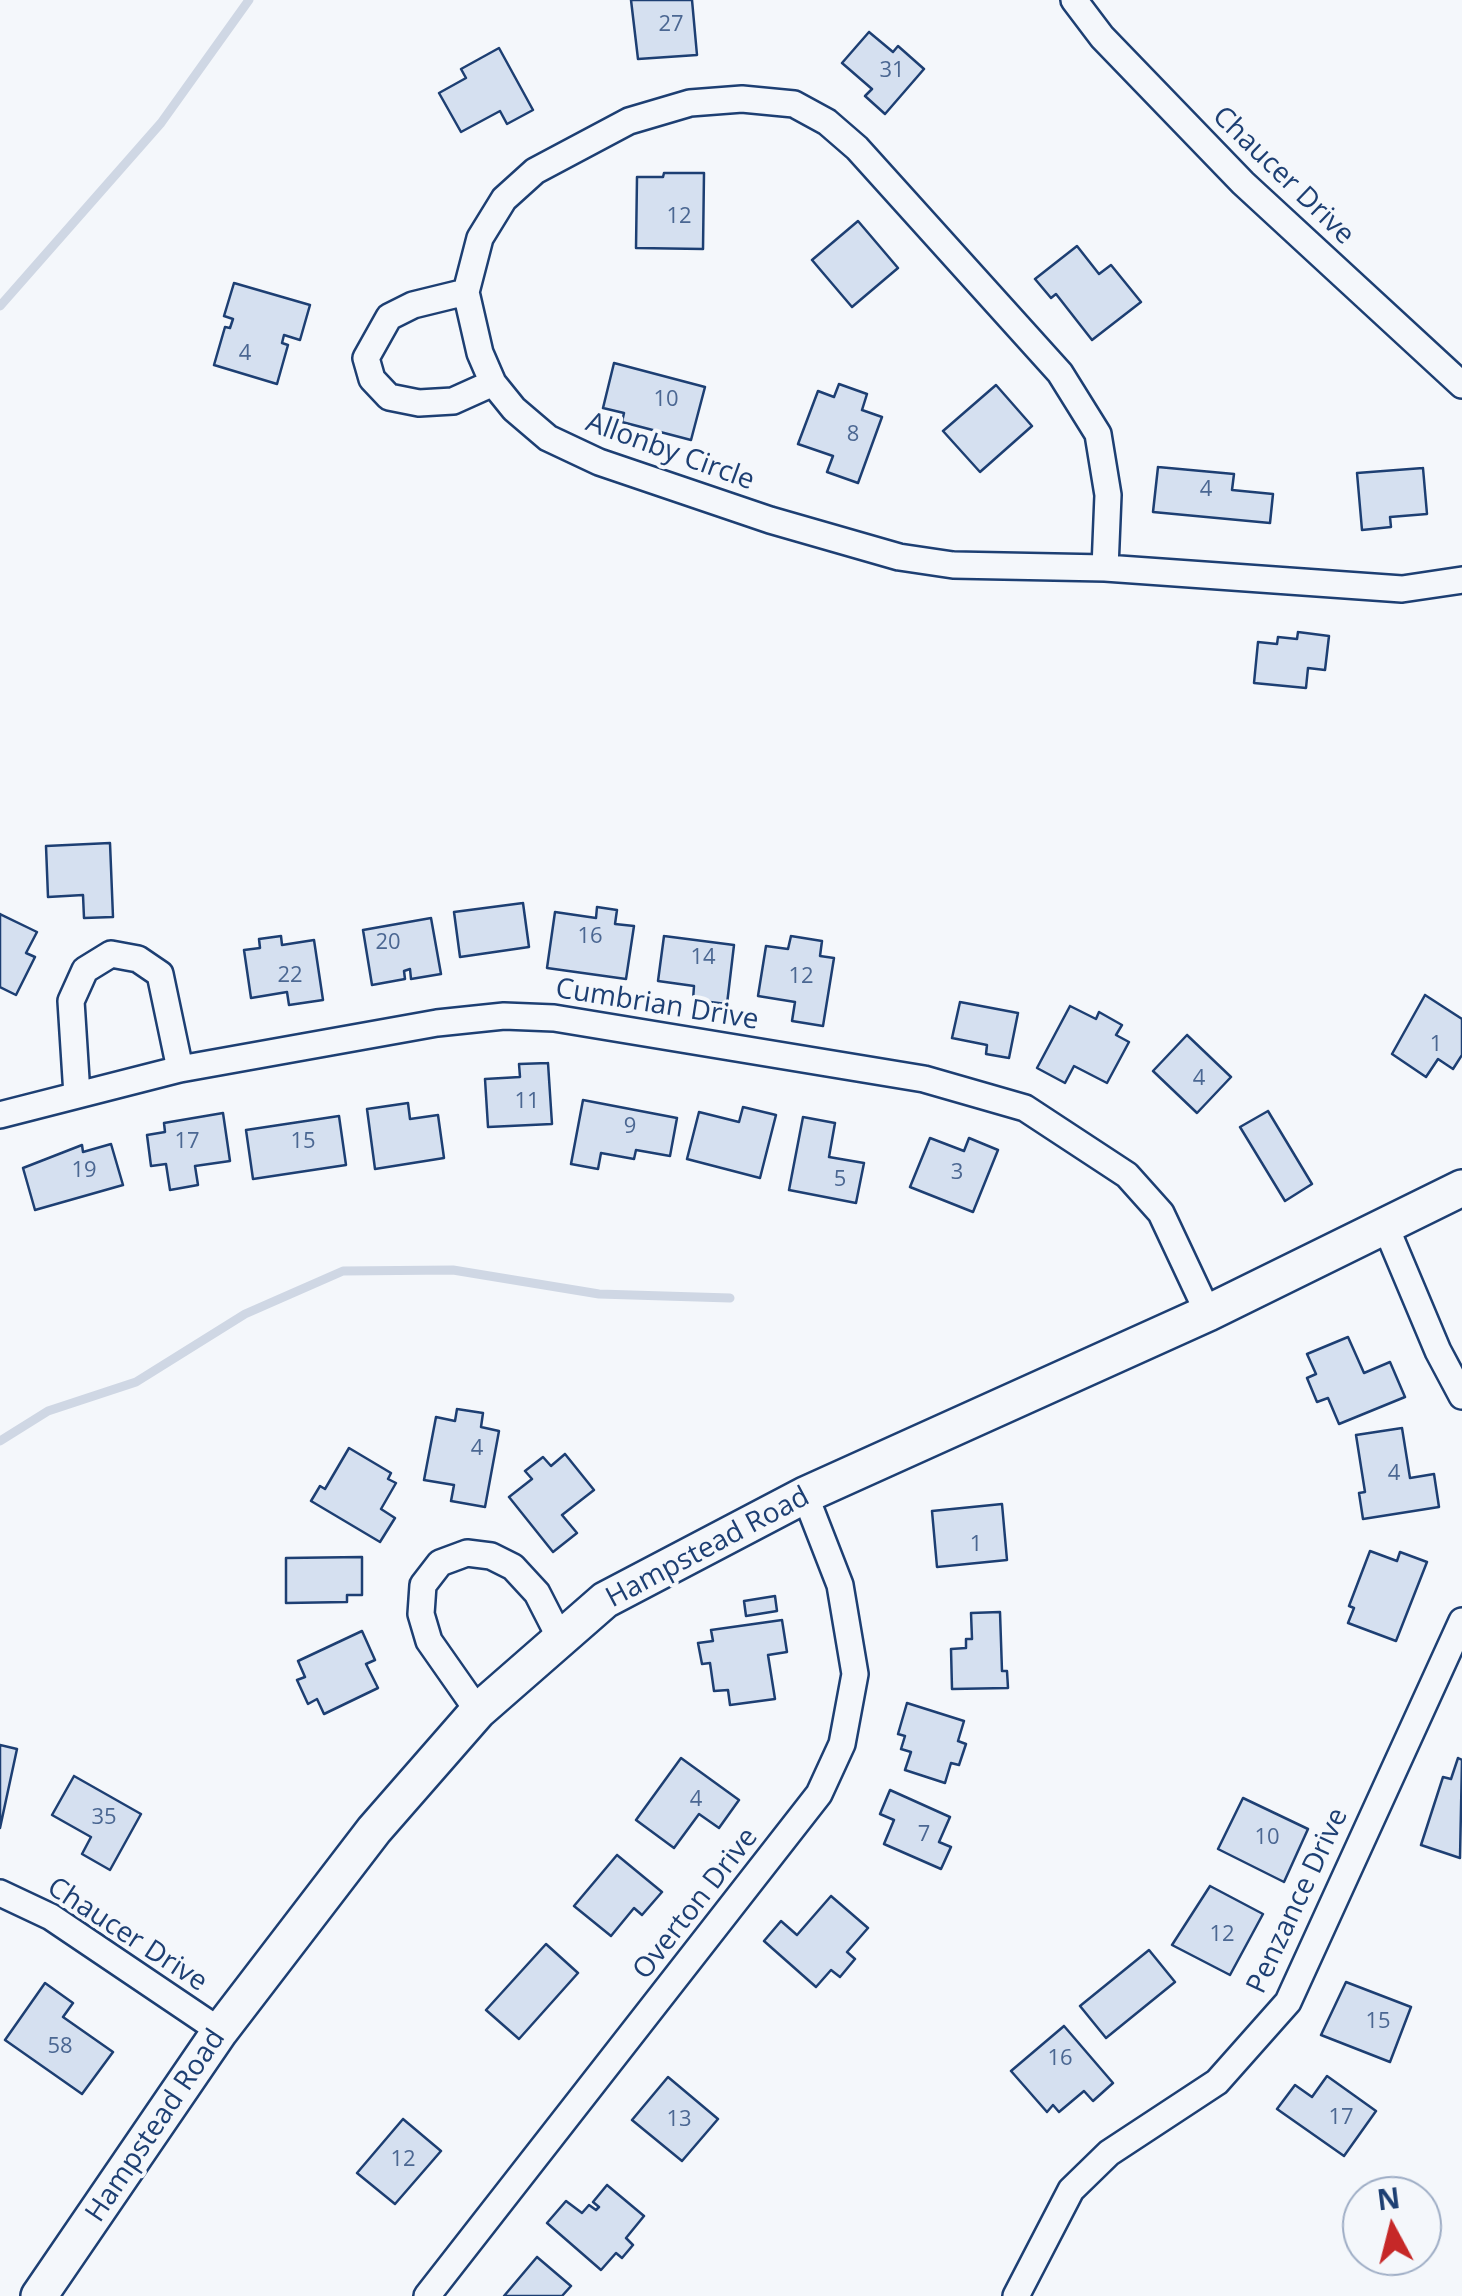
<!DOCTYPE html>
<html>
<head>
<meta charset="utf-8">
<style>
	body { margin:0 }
	#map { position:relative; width:1462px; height:2296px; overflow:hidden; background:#f4f7fb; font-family:"Open Sans",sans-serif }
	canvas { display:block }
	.north { position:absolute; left:1342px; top:2176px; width:100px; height:100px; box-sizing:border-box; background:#f4f7fb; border:2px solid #9eadc5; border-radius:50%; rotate:353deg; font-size:28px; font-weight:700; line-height:40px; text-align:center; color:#1d3f73 }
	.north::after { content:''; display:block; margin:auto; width:35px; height:45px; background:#c62828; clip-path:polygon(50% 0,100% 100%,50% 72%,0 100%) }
</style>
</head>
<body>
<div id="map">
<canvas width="1462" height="2296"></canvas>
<div class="north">N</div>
</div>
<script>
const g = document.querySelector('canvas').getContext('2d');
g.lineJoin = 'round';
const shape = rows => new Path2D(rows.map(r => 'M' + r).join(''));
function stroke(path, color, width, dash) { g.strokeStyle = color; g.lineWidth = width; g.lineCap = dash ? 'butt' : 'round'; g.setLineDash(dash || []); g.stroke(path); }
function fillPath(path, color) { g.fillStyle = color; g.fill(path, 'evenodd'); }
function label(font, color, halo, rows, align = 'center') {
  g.font = font + ' "Open Sans",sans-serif'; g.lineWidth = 8; g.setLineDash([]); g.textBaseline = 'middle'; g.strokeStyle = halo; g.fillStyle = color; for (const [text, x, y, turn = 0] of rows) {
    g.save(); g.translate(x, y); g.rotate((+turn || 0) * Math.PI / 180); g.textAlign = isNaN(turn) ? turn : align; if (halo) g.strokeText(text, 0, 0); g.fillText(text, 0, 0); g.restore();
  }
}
stroke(shape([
	[0,306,161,123,249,0],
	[0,1441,48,1411,136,1382,245,1314,343,1271,453,1270,599,1294,730,1298]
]), '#cfd7e4', 9);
const building = shape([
	[631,0,692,0,697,55,638,59,631,0],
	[869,32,893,52,898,46,924,69,885,114,865,96,872,89,842,63,869,32],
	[499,48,533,110,507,124,500,111,461,132,439,93,466,78,461,69,499,48],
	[664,173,704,173,703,249,636,248,637,177,663,177,664,173],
	[858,221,898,268,852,307,812,260,858,221],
	[1077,246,1099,274,1111,265,1141,302,1092,340,1056,294,1051,298,1035,279,1077,246],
	[234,283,310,305,300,340,284,335,282,343,288,345,277,384,214,365,225,327,230,328,233,319,224,316,234,283],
	[614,363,705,387,691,440,622,422,624,413,603,408,614,363],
	[839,384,867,394,862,410,882,417,858,483,827,472,833,456,798,444,818,391,834,397,839,384],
	[996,385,1032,426,980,472,943,431,996,385],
	[1158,467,1234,474,1232,490,1273,494,1270,523,1153,512,1158,467],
	[1423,468,1427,514,1390,517,1391,527,1362,530,1357,473,1423,468],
	[1298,632,1329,636,1325,670,1308,668,1306,688,1254,683,1258,642,1277,644,1278,637,1297,639,1298,632],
	[110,843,113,917,84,918,83,895,48,897,46,846,110,843],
	[523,903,529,947,460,957,454,912,523,903],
	[597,907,617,910,615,924,634,926,626,979,547,968,555,912,596,918,597,907],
	[0,914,37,932,26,953,35,957,16,995,0,987,0,914],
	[431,918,441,974,411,979,410,969,404,971,405,979,372,985,363,930,431,918],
	[281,936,282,945,314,940,323,1000,289,1005,287,992,251,998,244,950,260,948,259,939,281,936],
	[664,936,734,945,727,1004,693,1000,694,986,658,981,664,936],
	[791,936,822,941,820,956,834,958,823,1026,792,1021,795,1002,758,996,766,946,788,949,791,936],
	[1425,995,1462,1019,1462,1055,1453,1069,1438,1059,1426,1077,1392,1054,1425,995],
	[960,1002,1018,1013,1009,1058,986,1054,987,1045,952,1038,960,1002],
	[1070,1006,1096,1019,1099,1012,1122,1025,1116,1035,1129,1042,1107,1083,1074,1066,1065,1083,1037,1068,1070,1006],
	[1187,1035,1231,1077,1197,1113,1153,1071,1187,1035],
	[548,1063,552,1124,488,1127,485,1079,520,1077,519,1064,548,1063],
	[583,1100,677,1118,670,1156,636,1150,634,1159,601,1153,598,1169,571,1164,583,1100],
	[408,1103,410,1119,438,1115,444,1158,375,1169,367,1109,408,1103],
	[743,1107,776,1115,760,1178,687,1159,699,1112,739,1122,743,1107],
	[1268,1111,1312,1184,1285,1201,1240,1127,1268,1111],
	[223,1113,230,1161,195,1166,198,1185,170,1190,166,1164,151,1166,147,1135,165,1132,164,1123,223,1113],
	[339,1116,346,1165,253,1179,246,1130,339,1116],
	[803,1117,835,1123,829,1157,864,1163,856,1203,789,1190,803,1117],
	[930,1138,964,1151,969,1138,998,1150,973,1212,910,1187,930,1138],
	[111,1144,123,1185,35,1210,23,1168,82,1145,83,1152,111,1144],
	[1348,1337,1364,1373,1390,1362,1405,1397,1339,1424,1328,1398,1317,1402,1307,1378,1316,1374,1307,1354,1348,1337],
	[457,1409,483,1413,481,1427,499,1431,485,1507,451,1501,454,1485,424,1480,436,1417,455,1421,457,1409],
	[1402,1428,1410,1478,1434,1474,1439,1507,1363,1519,1359,1493,1365,1492,1356,1435,1402,1428],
	[349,1448,391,1473,388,1479,396,1483,381,1509,395,1518,380,1542,311,1501,320,1486,325,1489,349,1448],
	[565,1454,594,1490,562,1515,577,1533,553,1552,509,1497,532,1479,525,1471,543,1457,551,1466,565,1454],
	[1002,1504,1007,1560,937,1567,932,1511,1002,1504],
	[1370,1551,1397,1561,1400,1552,1427,1562,1396,1641,1348,1623,1354,1608,1349,1606,1370,1551],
	[362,1557,362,1595,347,1595,347,1602,286,1603,286,1558,362,1557],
	[775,1596,777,1611,746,1616,744,1601,775,1596],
	[1000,1612,1002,1671,1007,1671,1008,1688,952,1689,951,1649,966,1648,966,1639,972,1639,971,1613,1000,1612],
	[782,1620,787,1652,768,1655,775,1699,730,1705,728,1690,714,1691,710,1663,702,1664,698,1643,713,1641,711,1630,782,1620],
	[362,1631,375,1660,366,1664,378,1688,324,1714,317,1699,308,1704,297,1680,305,1677,298,1661,362,1631],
	[907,1703,964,1721,958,1741,966,1744,959,1765,951,1763,945,1783,905,1770,911,1752,901,1749,905,1736,898,1734,907,1703],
	[0,1745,17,1749,0,1828,0,1745],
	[681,1758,739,1800,719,1828,699,1814,674,1848,636,1820,681,1758],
	[1458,1758,1462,1760,1460,1858,1421,1845,1443,1777,1451,1779,1458,1758],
	[74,1776,141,1814,110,1870,82,1854,91,1837,52,1815,74,1776],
	[890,1790,950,1817,939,1842,951,1847,941,1869,884,1844,894,1820,880,1814,890,1790],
	[1243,1798,1308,1829,1284,1882,1218,1849,1243,1798],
	[617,1855,662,1892,642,1915,634,1908,611,1936,574,1906,617,1855],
	[1210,1886,1263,1914,1230,1975,1172,1945,1210,1886],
	[831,1896,868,1928,847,1952,855,1959,840,1977,831,1970,816,1987,764,1941,781,1921,797,1935,831,1896],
	[546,1944,578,1973,519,2039,486,2010,546,1944],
	[1149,1950,1175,1982,1106,2038,1080,2006,1149,1950],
	[1346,1982,1411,2007,1390,2062,1321,2035,1346,1982],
	[45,1983,73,2003,63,2017,113,2052,82,2094,5,2040,45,1983],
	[1064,2026,1113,2083,1093,2101,1084,2091,1059,2112,1053,2105,1047,2112,1011,2071,1064,2026],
	[1327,2076,1376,2111,1344,2156,1277,2109,1295,2085,1312,2097,1327,2076],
	[668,2077,718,2119,682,2161,632,2120,668,2077],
	[403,2119,441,2151,395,2204,357,2173,403,2119],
	[607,2185,644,2216,626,2238,633,2245,622,2258,616,2253,601,2270,547,2223,566,2201,582,2213,589,2205,596,2210,599,2207,593,2202,607,2185],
	[537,2257,571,2286,562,2296,504,2296,537,2257]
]);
fillPath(building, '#d5e0f0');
stroke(building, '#1d3f73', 2.5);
const street = shape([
	[1074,0,1102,37,1243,183,1462,385],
	[466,292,413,305,389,317,366,358,372,379,389,397,419,403,453,401,493,383],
	[1105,568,1108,495,1098,434,1060,373,857,148,827,122,794,104,742,99,690,103,629,121,535,171,504,199,480,238,466,292,480,353,493,383,514,409,548,438,599,462,770,520,899,557,953,565,1105,568,1402,589,1462,580],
	[77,1095,71,1001,85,970,111,954,138,959,160,974,180,1069],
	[0,1115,180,1069,437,1023,504,1016,554,1018,924,1079,1025,1108,1127,1175,1161,1213,1208,1313],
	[1385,1225,1438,1351,1462,1396],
	[478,1711,429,1641,421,1614,423,1585,440,1563,467,1553,491,1556,513,1567,537,1593,559,1636],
	[0,1893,51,1917,220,2031],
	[427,2296,819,1794,842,1744,855,1674,840,1585,805,1495],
	[1016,2296,1071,2190,1109,2153,1217,2082,1288,2002,1462,1621]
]);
const secondary = shape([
	[39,2296,220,2031,374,1830,478,1711,605,1600,805,1495,1208,1313,1462,1188]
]);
stroke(street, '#1d3f73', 30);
stroke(secondary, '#1d3f73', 40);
stroke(street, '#f4f7fb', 25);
stroke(secondary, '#f4f7fb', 35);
label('22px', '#4b6792', null, [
	["27",671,25],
	["31",892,71],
	["12",679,217],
	["4",245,354],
	["10",666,400],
	["8",853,435],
	["4",1206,490],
	["16",590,937],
	["20",388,943],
	["14",703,958],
	["22",290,976],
	["12",801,977],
	["1",1436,1045],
	["4",1199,1079],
	["11",527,1102],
	["9",630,1127],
	["17",187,1142],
	["15",303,1142],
	["19",84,1171],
	["3",957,1173],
	["5",840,1180],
	["4",477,1449],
	["4",1394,1474],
	["1",976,1545],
	["4",696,1800],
	["35",104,1818],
	["7",924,1835],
	["10",1267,1838],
	["12",1222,1935],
	["15",1378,2022],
	["58",60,2047],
	["16",1060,2059],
	["17",1341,2118],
	["13",679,2120],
	["12",403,2160]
]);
label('28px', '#1d3f73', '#f4f7fb', [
	["Chaucer Drive",1283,176,44],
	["Allonby Circle",670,452,20],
	["Cumbrian Drive",657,1005,9],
	["Hampstead Road",708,1548,-28],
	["Penzance Drive",1298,1901,-65],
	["Overton Drive",696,1904,-52],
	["Chaucer Drive",127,1935,33],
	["Hampstead Road",156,2126,-56]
]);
</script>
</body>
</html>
